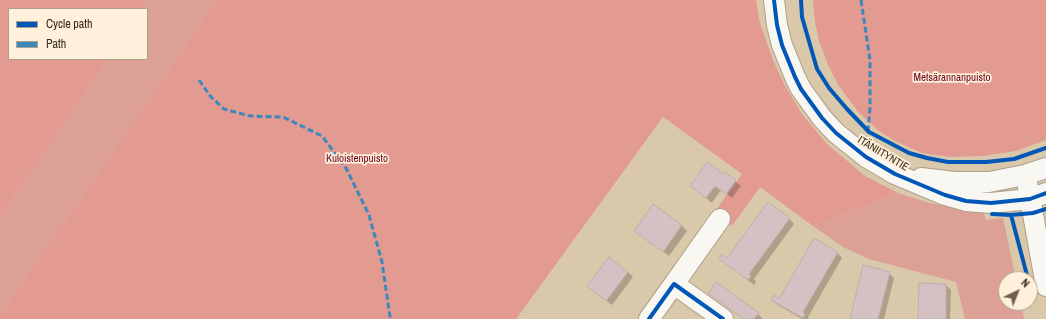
<!DOCTYPE html>
<html>
<head>
<meta charset="utf-8">
<style>
	body { margin:0 }
	#map { position:relative; width:1046px; height:319px; overflow:hidden; background:#dac8ab; font-family:"Archivo Narrow",sans-serif }
	canvas { display:block }
	.legend { position:absolute; left:8px; top:8px; width:140px; height:52px; box-sizing:border-box; background:#fef0db; border:1px solid #aea08b; margin:0; padding:5px 7px; list-style:none; font-size:12px; color:#352813 }
	.legend li { display:flex; align-items:center; gap:8px; height:20px }
	.legend b { width:20px; border:1px solid #aea08b }
	.north { position:absolute; left:998px; top:271px; width:40px; height:40px; box-sizing:border-box; background:#fef0db; border:1px solid #aea08b; border-radius:50%; rotate:43deg; font-size:11px; font-weight:700; line-height:16px; text-align:center; color:#352813 }
	.north::after { content:''; display:block; margin:auto; width:14px; height:18px; background:#6f6048; clip-path:polygon(50% 0,100% 100%,50% 72%,0 100%) }
</style>
</head>
<body>
<div id="map">
<canvas width="1046" height="319"></canvas>
<ul class="legend">
<li><b style="height:5px;background:#0057b8"></b>Cycle path</li>
<li><b style="height:5px;background:#3c89bc"></b>Path</li>
</ul>
<div class="north">N</div>
</div>
<script>
const g = document.querySelector('canvas').getContext('2d');
g.lineJoin = 'round';
function fillPath(path, color) { g.fillStyle = color; g.fill(path, 'evenodd'); }
const shape = rows => new Path2D(rows.map(r => 'M' + r).join(''));
function stroke(path, color, width, dash) { g.strokeStyle = color; g.lineWidth = width; g.lineCap = dash ? 'butt' : 'round'; g.setLineDash(dash || []); g.stroke(path); }
function label(font, color, halo, rows, align = 'center') {
  g.font = font + ' "Archivo Narrow",sans-serif'; g.lineWidth = 3.5; g.setLineDash([]); g.textBaseline = 'middle'; g.strokeStyle = halo; g.fillStyle = color; for (const [text, x, y, turn = 0] of rows) {
    g.save(); g.translate(x, y); g.rotate((+turn || 0) * Math.PI / 180); g.textAlign = isNaN(turn) ? turn : align; if (halo) g.strokeText(text, 0, 0); g.fillText(text, 0, 0); g.restore();
  }
}
fillPath(shape([
	[147,0,217,0,0,316,0,217,107,59,147,59,147,9,141,9],
	[898,193,930,203,963,209,982,209,986,220,1003,218,1016,279,1006,279,1006,303,1021,303,1024,319,965,319,956,282,869,259,843,247,813,226]
]), '#dca096');
fillPath(shape([
	[0,0,147,0,141,9,9,9,9,59,107,59,0,217],
	[217,0,756,0,760,23,773,60,784,84,802,114,826,143,865,176,898,193,813,226,760,187,732,226,714,213,742,174,663,117,516,319,0,319,0,316],
	[813,0,1046,0,1046,140,1016,151,983,156,949,157,922,153,895,141,879,131,859,113,839,86,829,67,819,41,815,22]
]), '#e29a91');
fillPath(shape([
	[724,176,735,181,741,186,732,198,721,190,712,203,691,186],
	[653,206,682,226,687,231,669,256,635,231],
	[789,218,794,224,754,279,756,282,754,285,720,259,727,259],
	[837,252,842,258,808,317,809,319,802,319,778,305,772,300,780,300],
	[628,272,633,277,612,305,588,286],
	[889,273,894,278,884,319,851,319],
	[946,285,951,290,950,319,919,319],
	[709,293,758,314,763,319,744,319]
]), '#0003');
const building = shape([
	[707,162,724,174,725,172,736,180,726,194,715,186,706,198,690,186,707,162],
	[768,202,790,218,749,274,751,276,748,280,719,259,722,254,727,258,768,202],
	[653,204,682,225,663,252,634,231,653,204],
	[814,238,838,252,803,312,805,314,803,318,771,300,774,295,779,299,814,238],
	[609,257,628,272,606,301,587,286,609,257],
	[863,265,890,272,878,319,850,319,863,265],
	[716,282,759,313,754,319,744,319,708,293,716,282],
	[919,283,946,284,946,319,918,319,919,283]
]);
fillPath(building, '#d5c0c4');
stroke(building, '#beafab', 1);
const minor = shape([
	[774,0,777,25,782,45,795,77,801,89,822,118,836,133,866,157,895,174,945,195,966,201,991,203,1030,199,1046,193],
	[921,178,954,182,989,182,1025,175,1046,168],
	[1028,187,1046,286],
	[674,284,720,219],
	[649,319,674,284,723,319]
]);
stroke(minor, '#ae9f89', 22);
stroke(minor, '#f9f7f2', 20);
stroke(shape([
	[861,0,870,60,870,108,868,131],
	[199,80,211,97,224,109,250,116,283,117,322,136,346,168,369,215,382,262,390,317,389,319]
]), '#3c89bc', 3, [6, 3]);
stroke(shape([
	[774,0,777,25,782,45,795,77,801,89,822,118,836,133,866,157,895,174,945,195,966,201,991,203,1030,199,1046,193],
	[801,0,802,17,817,69,829,88,847,109,869,132,909,153,927,158,948,162,986,162,1014,159,1046,148],
	[992,214,1011,215,1033,213,1046,209],
	[1011,215,1028,279],
	[649,319,674,284,723,319]
]), '#0057b8', 4);
label('11px', '#71001c', '#fef0db', [
	["Metsärannanpuisto",952,78],
	["Kuloistenpuisto",357,159]
]);
label('11px', '#352813', '#fef0db', [
	["ITÄNIITYNTIE",883,154,31]
]);
</script>
</body>
</html>
